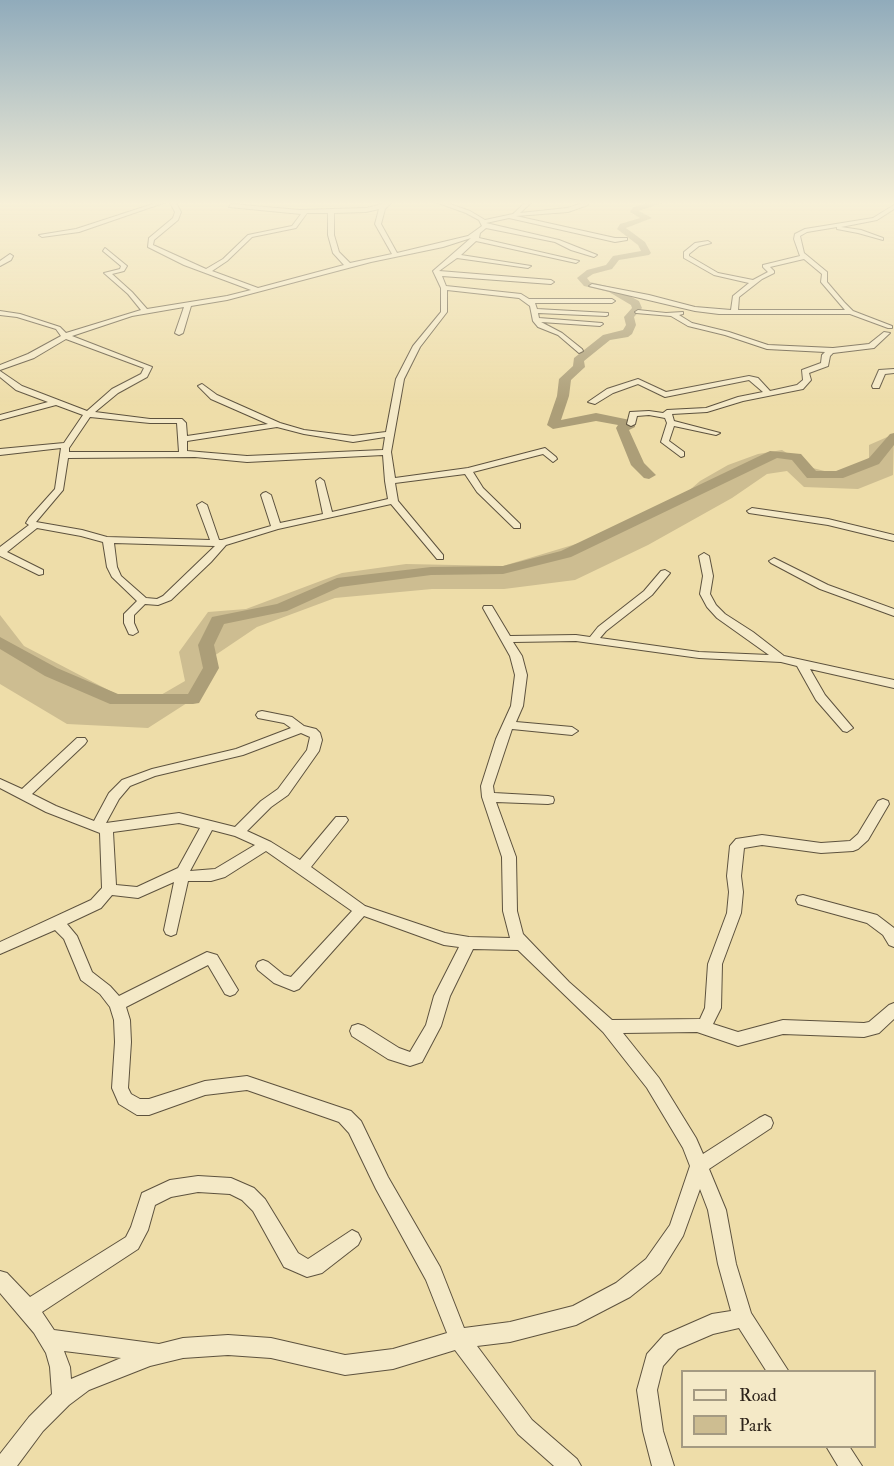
<!DOCTYPE html>
<html>
<head>
<meta charset="utf-8">
<style>
	body { margin:0 }
	#map { position:relative; width:894px; height:1466px; overflow:hidden; background:#eedda9; font-family:"IM FELL Double Pica",serif }
	canvas { display:block }
	.legend { position:absolute; left:681px; top:1370px; width:195px; height:78px; box-sizing:border-box; background:#f4e9c7; border:2px solid #a49a82; margin:0; padding:8px 10px; list-style:none; font-size:18px; color:#2d231a }
	.legend li { display:flex; align-items:center; gap:12px; height:30px }
	.legend b { width:30px; border:2px solid #a49a82 }
</style>
</head>
<body>
<div id="map">
<canvas width="894" height="1466"></canvas>
<ul class="legend">
<li><b style="height:8px;background:#f4e9c7"></b>Road</li>
<li><b style="height:16px;background:#cdbd91"></b>Park</li>
</ul>
</div>
<script>
const g = document.querySelector('canvas').getContext('2d');
g.lineJoin = 'round';
function fillPath(path, color) { g.fillStyle = color; g.fill(path, 'evenodd'); }
const shape = rows => new Path2D(rows.map(r => 'M' + r).join(''));
function stroke(path, color, width, dash) { g.strokeStyle = color; g.lineWidth = width; g.lineCap = dash ? 'butt' : 'round'; g.setLineDash(dash || []); g.stroke(path); }
fillPath(shape([
	[894,434,893,475,858,489,804,487,787,471,767,474,732,498,648,545,575,580,504,589,432,589,335,598,257,627,214,656,201,694,148,728,67,724,0,684,0,615,24,646,116,694,147,703,185,681,179,652,208,612,246,609,342,573,406,564,503,566,609,534,676,502,700,481,728,465,758,454,782,450,809,467,840,475,869,458,869,445]
]), '#cdbd91');
fillPath(shape([
	[656,201,668,201,639,211,652,218,626,228,645,242,651,253,649,255,619,260,612,269,593,274,587,278,590,282,615,288,639,301,642,308,634,317,636,325,632,334,628,337,610,340,584,361,585,367,571,380,569,396,561,420,596,413,635,421,635,427,629,430,644,463,656,475,649,479,644,478,631,465,616,428,618,425,596,421,553,429,547,425,557,396,559,379,573,366,574,358,603,335,623,330,626,325,624,317,632,308,631,305,609,292,584,286,577,278,587,270,606,265,613,256,641,251,638,245,617,229,620,224,640,218,630,212,633,207,656,201],
	[894,433,894,445,879,464,843,478,807,478,792,460,777,458,571,557,503,574,431,575,340,587,287,611,224,624,214,645,219,668,199,703,193,704,110,704,45,676,0,649,0,637,57,668,118,694,188,694,203,668,198,645,212,617,277,604,337,578,431,567,503,566,561,551,770,451,801,454,816,471,836,471,869,458,890,434,894,433]
]), '#ac9e78');
const minor = shape([
	[162,201,175,201,181,212,178,220,154,240,153,245,206,269,223,259,248,235,292,226,301,214,229,207,231,204,300,210,366,208,383,204,387,201,393,201,385,209,381,224,397,253,468,236,482,226,479,220,466,213,433,201,441,201,470,211,485,220,513,214,527,201,533,201,520,213,567,208,583,203,581,201,587,201,588,205,568,212,516,216,615,238,627,238,627,240,615,242,509,218,486,223,559,240,597,255,594,257,571,250,555,242,486,228,480,233,479,238,579,261,576,263,476,241,461,255,531,266,528,268,457,258,439,271,551,280,554,282,551,284,442,276,446,286,521,294,529,299,612,299,615,301,612,303,535,303,537,309,608,313,608,315,606,316,538,313,539,318,602,323,603,324,600,326,541,322,562,333,582,349,583,351,579,353,558,335,538,327,533,321,530,306,519,298,447,290,447,312,420,347,404,379,391,452,395,478,468,468,545,448,556,457,557,459,553,462,543,454,473,472,483,488,520,524,520,528,514,528,477,492,465,474,395,483,398,501,443,555,443,559,437,559,391,504,278,529,226,545,211,562,171,600,158,605,145,604,134,615,134,623,138,632,133,635,129,634,124,623,124,614,137,601,112,577,107,567,103,542,81,536,37,528,7,552,43,570,43,574,39,575,0,556,0,547,29,525,26,523,29,518,55,489,61,448,0,455,0,449,64,443,83,415,56,405,0,420,0,415,48,402,16,390,0,377,0,371,22,386,87,411,112,389,141,374,144,368,66,339,34,358,0,370,0,365,28,354,61,336,56,329,17,317,0,315,0,311,20,314,60,327,66,333,141,310,128,294,104,273,120,269,121,266,103,251,105,248,127,266,124,271,112,274,132,292,147,309,227,296,251,290,184,265,148,247,149,238,173,218,175,212,169,201,79,232,42,237,39,235,76,229,162,201],
	[379,209,375,224,392,254,350,263,339,252,334,235,334,213,366,212,379,209],
	[307,213,328,213,328,235,333,253,344,265,258,288,212,271,227,261,252,237,296,228,307,213],
	[471,238,433,271,441,288,441,312,413,346,396,379,386,432,353,436,304,430,280,423,217,395,202,384,198,386,211,399,268,424,187,436,186,423,182,419,150,419,95,412,118,393,147,377,152,367,72,336,132,316,184,307,175,333,179,335,183,333,191,306,227,300,371,262,443,247,471,238],
	[90,417,150,423,177,423,179,452,69,452,69,448,90,417],
	[277,427,304,434,353,442,385,437,383,450,247,456,187,451,187,441,277,427],
	[383,455,385,481,388,499,332,512,324,481,320,478,316,481,323,514,280,523,271,495,266,492,263,493,261,495,271,526,222,540,219,540,207,505,202,502,197,505,210,540,107,537,82,530,36,522,63,490,68,458,195,457,247,462,383,455],
	[114,543,215,546,163,596,157,599,146,598,121,576,117,567,114,543],
	[894,205,894,209,877,220,841,227,861,230,883,238,883,240,858,233,837,229,837,227,807,232,800,236,804,253,827,272,827,282,844,302,853,311,892,326,892,328,888,328,850,314,719,314,695,311,589,286,592,284,649,295,695,307,731,310,733,296,749,283,714,275,684,258,684,252,695,243,708,241,711,243,699,246,689,254,689,256,718,273,753,280,768,272,763,267,763,265,800,256,794,239,795,234,805,229,873,218,894,205],
	[804,259,822,274,821,282,845,310,738,310,739,297,762,279,774,273,774,271,770,267,804,259],
	[10,254,13,256,11,260,0,266,0,261,10,254],
	[638,310,666,313,683,312,683,314,679,315,692,323,729,332,768,345,833,348,869,344,884,332,890,333,874,348,833,353,830,356,828,366,809,373,811,380,803,389,743,401,707,412,672,414,674,421,720,433,716,435,674,426,669,441,684,452,684,456,681,457,661,442,667,423,665,418,649,415,637,416,635,424,631,426,627,424,630,412,649,411,663,413,667,410,706,408,738,397,763,392,749,380,665,397,638,384,613,393,595,404,588,402,607,389,638,379,666,392,749,376,758,378,770,391,797,385,803,380,802,370,821,363,822,355,825,352,767,349,725,335,688,326,671,316,636,313,635,312,638,310],
	[894,369,894,373,885,374,879,388,873,388,872,386,879,370,894,369],
	[752,508,828,519,894,535,894,541,828,525,749,513,747,511,752,508],
	[704,553,709,556,713,576,710,594,716,605,725,614,753,632,784,656,894,680,894,688,810,669,825,695,853,728,847,732,843,731,816,700,797,666,781,662,699,658,576,641,513,642,522,656,527,675,523,706,516,722,572,727,578,731,572,735,512,729,493,786,494,793,548,796,553,797,554,800,553,803,548,804,496,802,516,857,517,911,523,934,569,982,612,1020,700,1019,705,1008,708,964,727,913,729,892,727,876,730,846,736,839,762,835,821,843,850,841,858,834,878,801,883,799,888,801,889,804,868,840,858,849,853,851,821,853,762,845,744,848,741,876,743,892,741,913,722,964,721,1008,713,1024,738,1032,783,1020,864,1023,869,1022,889,1005,894,1003,894,1019,879,1033,864,1037,783,1034,738,1046,697,1032,623,1033,659,1078,696,1138,703,1154,759,1118,765,1115,771,1118,773,1123,771,1128,709,1169,726,1210,736,1264,751,1313,789,1372,767,1372,739,1328,713,1334,678,1349,663,1366,657,1390,663,1431,674,1466,652,1466,643,1431,637,1390,647,1354,664,1335,712,1314,731,1311,718,1264,708,1210,700,1189,683,1236,660,1273,630,1297,576,1325,510,1342,477,1346,532,1420,577,1459,581,1466,554,1466,518,1434,455,1350,393,1369,345,1375,271,1358,228,1355,183,1358,150,1366,89,1390,69,1405,43,1431,17,1466,0,1466,0,1454,29,1417,52,1394,50,1367,46,1353,34,1333,0,1293,0,1271,7,1273,30,1297,126,1237,131,1227,142,1193,170,1180,198,1176,231,1178,254,1188,265,1199,298,1253,308,1259,352,1230,358,1233,361,1239,358,1245,322,1273,307,1277,284,1267,253,1211,242,1200,230,1194,198,1192,171,1197,155,1205,148,1230,138,1249,42,1312,54,1330,159,1344,183,1338,228,1335,271,1338,345,1355,393,1349,447,1333,426,1280,376,1189,349,1133,339,1122,247,1090,205,1095,149,1115,137,1115,119,1104,112,1088,115,1042,114,1020,110,1007,100,994,81,980,64,939,55,930,0,954,0,942,91,900,102,888,100,833,46,812,0,788,0,779,22,789,77,738,85,738,87,741,85,744,32,794,56,806,94,821,109,793,122,780,152,769,236,749,291,728,284,723,258,718,256,715,258,712,262,711,292,717,304,726,316,729,320,733,322,740,319,751,288,795,271,807,247,831,271,842,300,860,336,817,346,817,348,820,346,823,311,867,365,906,445,933,469,937,510,938,503,911,502,857,482,797,481,786,496,739,511,706,515,675,510,656,483,608,484,606,492,606,510,636,576,635,590,637,598,627,644,591,661,571,665,570,670,573,652,595,606,631,600,638,699,652,769,655,717,618,707,607,700,594,703,576,699,556,704,553],
	[301,733,310,737,307,750,278,789,261,801,235,827,179,813,106,823,119,799,130,786,155,776,243,755,301,733],
	[179,823,200,828,178,868,137,887,116,885,113,832,179,823],
	[212,830,235,836,255,845,215,869,190,871,212,830],
	[266,851,352,911,291,977,284,975,268,962,263,960,258,962,256,966,258,970,274,983,294,991,299,989,364,916,444,945,459,947,434,996,426,1025,410,1052,399,1048,364,1026,358,1024,352,1026,350,1031,352,1036,388,1059,410,1066,422,1062,441,1026,450,996,473,949,518,950,603,1032,647,1088,683,1148,690,1166,670,1225,646,1259,616,1283,573,1306,510,1322,464,1328,440,1267,388,1177,361,1121,351,1111,247,1076,205,1081,149,1099,140,1099,131,1094,128,1088,131,1042,130,1020,126,1007,208,965,225,994,230,996,235,994,238,990,217,955,207,952,119,996,110,986,92,972,77,936,67,924,101,908,112,895,138,898,174,882,164,930,166,934,171,936,176,934,188,881,211,881,225,877,266,851],
	[64,1351,121,1358,71,1379,70,1367,64,1351],
	[774,558,828,585,894,609,894,616,820,589,771,563,769,561,774,558],
	[803,895,877,915,894,928,894,947,889,945,883,935,867,923,798,904,796,900,798,896,803,895],
	[826,1446,849,1446,862,1466,838,1466,826,1446]
]);
stroke(minor, '#5d523e', 2);
fillPath(minor, '#f4e9c7');
const sky = g.createLinearGradient(0, 0, 0, 406);
sky.addColorStop(0, '#90abbb');
sky.addColorStop(0.5, '#f7f0d8');
sky.addColorStop(1, '#f7f0d800');
g.fillStyle = sky;
g.fillRect(0, 0, 894, 406);
</script>
</body>
</html>
